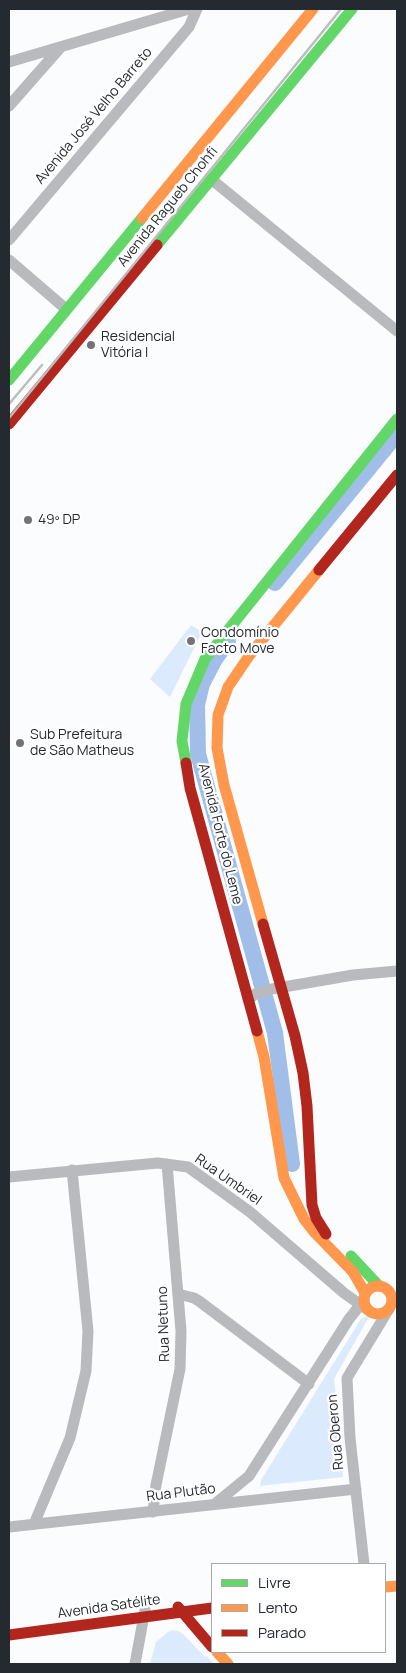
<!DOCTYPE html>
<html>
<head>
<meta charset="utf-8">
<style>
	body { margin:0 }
	#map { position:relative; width:406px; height:1673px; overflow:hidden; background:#fafcfe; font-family:Manrope,sans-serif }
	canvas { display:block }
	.frame { position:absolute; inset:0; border:10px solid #252a30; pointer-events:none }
	.legend { position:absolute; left:211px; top:1563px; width:175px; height:90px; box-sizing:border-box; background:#fff; border:1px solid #a8aaac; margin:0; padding:6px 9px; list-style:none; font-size:15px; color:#252a30 }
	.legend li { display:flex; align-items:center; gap:10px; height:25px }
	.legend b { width:25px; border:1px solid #a8aaac }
</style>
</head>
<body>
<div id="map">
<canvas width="406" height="1673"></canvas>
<div class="frame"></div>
<ul class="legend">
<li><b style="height:6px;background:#63d668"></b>Livre</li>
<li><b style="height:6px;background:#ff974d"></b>Lento</li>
<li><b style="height:6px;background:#b3261e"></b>Parado</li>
</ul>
</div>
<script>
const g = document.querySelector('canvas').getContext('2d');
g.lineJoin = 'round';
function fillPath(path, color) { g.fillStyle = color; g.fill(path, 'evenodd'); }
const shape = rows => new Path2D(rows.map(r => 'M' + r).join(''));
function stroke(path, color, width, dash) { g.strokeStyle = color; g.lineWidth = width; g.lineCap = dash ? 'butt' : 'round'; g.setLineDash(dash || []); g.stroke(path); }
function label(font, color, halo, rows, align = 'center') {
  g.font = font + ' Manrope,sans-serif'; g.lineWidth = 4.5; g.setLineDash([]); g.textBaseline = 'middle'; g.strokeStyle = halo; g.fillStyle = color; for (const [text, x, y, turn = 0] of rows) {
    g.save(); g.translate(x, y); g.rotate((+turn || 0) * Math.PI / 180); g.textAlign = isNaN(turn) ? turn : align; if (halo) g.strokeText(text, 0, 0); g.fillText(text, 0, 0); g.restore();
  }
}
fillPath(shape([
	[191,625,202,632,170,697,150,679],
	[370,1315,334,1379,343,1477,260,1486,261,1480,361,1319],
	[173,1630,178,1631,183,1634,205,1657,207,1656,214,1664,150,1664,156,1642,168,1632]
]), '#dceafe');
stroke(shape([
	[275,583,397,434],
	[228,641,215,659,202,684,197,705,198,754,275,1033,292,1164]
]), '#a0bee7', 16);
stroke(shape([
	[9,62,189,9],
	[9,106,60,48],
	[211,179,397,331],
	[9,240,189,27,197,9],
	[9,260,66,309],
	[248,1000,255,994,272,989,353,975,397,971],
	[9,1177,158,1163,188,1167,250,1212,344,1293,368,1310],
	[178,1294,194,1298,199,1301,309,1384],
	[216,1503,249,1476,349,1319,364,1300],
	[153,1512,156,1485,180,1369,181,1331,167,1164],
	[34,1524,70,1438,86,1371,88,1331,72,1170],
	[9,1527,356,1489],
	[364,1564,350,1438,347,1378,389,1309],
	[135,1664,145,1610]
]), '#b8babd', 11);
stroke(shape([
	[157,245,352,9],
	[9,380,142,218],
	[186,763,182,741,186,704,205,659,397,419],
	[351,1256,379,1286]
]), '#63d668', 11);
stroke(shape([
	[142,218,313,9],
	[263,924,224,785,217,748,218,715,228,687,249,656,319,570],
	[257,1031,264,1057,284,1178,304,1219,314,1232,353,1272,365,1293],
	'364 1300a14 14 0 1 1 28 0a14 14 0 1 1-28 0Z',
	[385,1587,397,1586],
	[217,1652,228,1664]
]), '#ff974d', 11);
stroke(shape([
	[9,424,157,245],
	[319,570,397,475],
	[186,763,190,788,257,1031],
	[263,924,295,1036,303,1073,307,1106,312,1205,316,1218,326,1234],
	[178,1607,212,1647],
	[9,1635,212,1608]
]), '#b3261e', 11);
stroke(shape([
	[9,404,42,365],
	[9,418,341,9]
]), '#bbbdbf', 2.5);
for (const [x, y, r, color] of [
	[91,345,5,"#707478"],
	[28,520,5,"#707478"],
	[191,641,5,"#707478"],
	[20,743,5,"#707478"]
]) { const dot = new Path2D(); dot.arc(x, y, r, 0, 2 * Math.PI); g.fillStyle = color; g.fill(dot); stroke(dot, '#fff', 2); }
label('14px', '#252a30', '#fff', [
	["Avenida José Velho Barreto",94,116,-50],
	["Avenida Ragueb Chohfi",168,207,-51],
	["Avenida Forte do Leme",220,834,76],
	["Rua Umbriel",228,1180,35],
	["Rua Netuno",164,1324,-92],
	["Rua Oberon",336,1432,-95],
	["Rua Plutão",181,1493,-7],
	["Avenida Satélite",109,1607,-8]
]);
label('14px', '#252a30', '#fff', [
	["Residencial",101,337],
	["Vitória I",101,353],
	["49º DP",38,520],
	["Condomínio",201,633],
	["Facto Move",201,649],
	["Sub Prefeitura",30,735],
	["de São Matheus",30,751]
], 'left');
</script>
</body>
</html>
